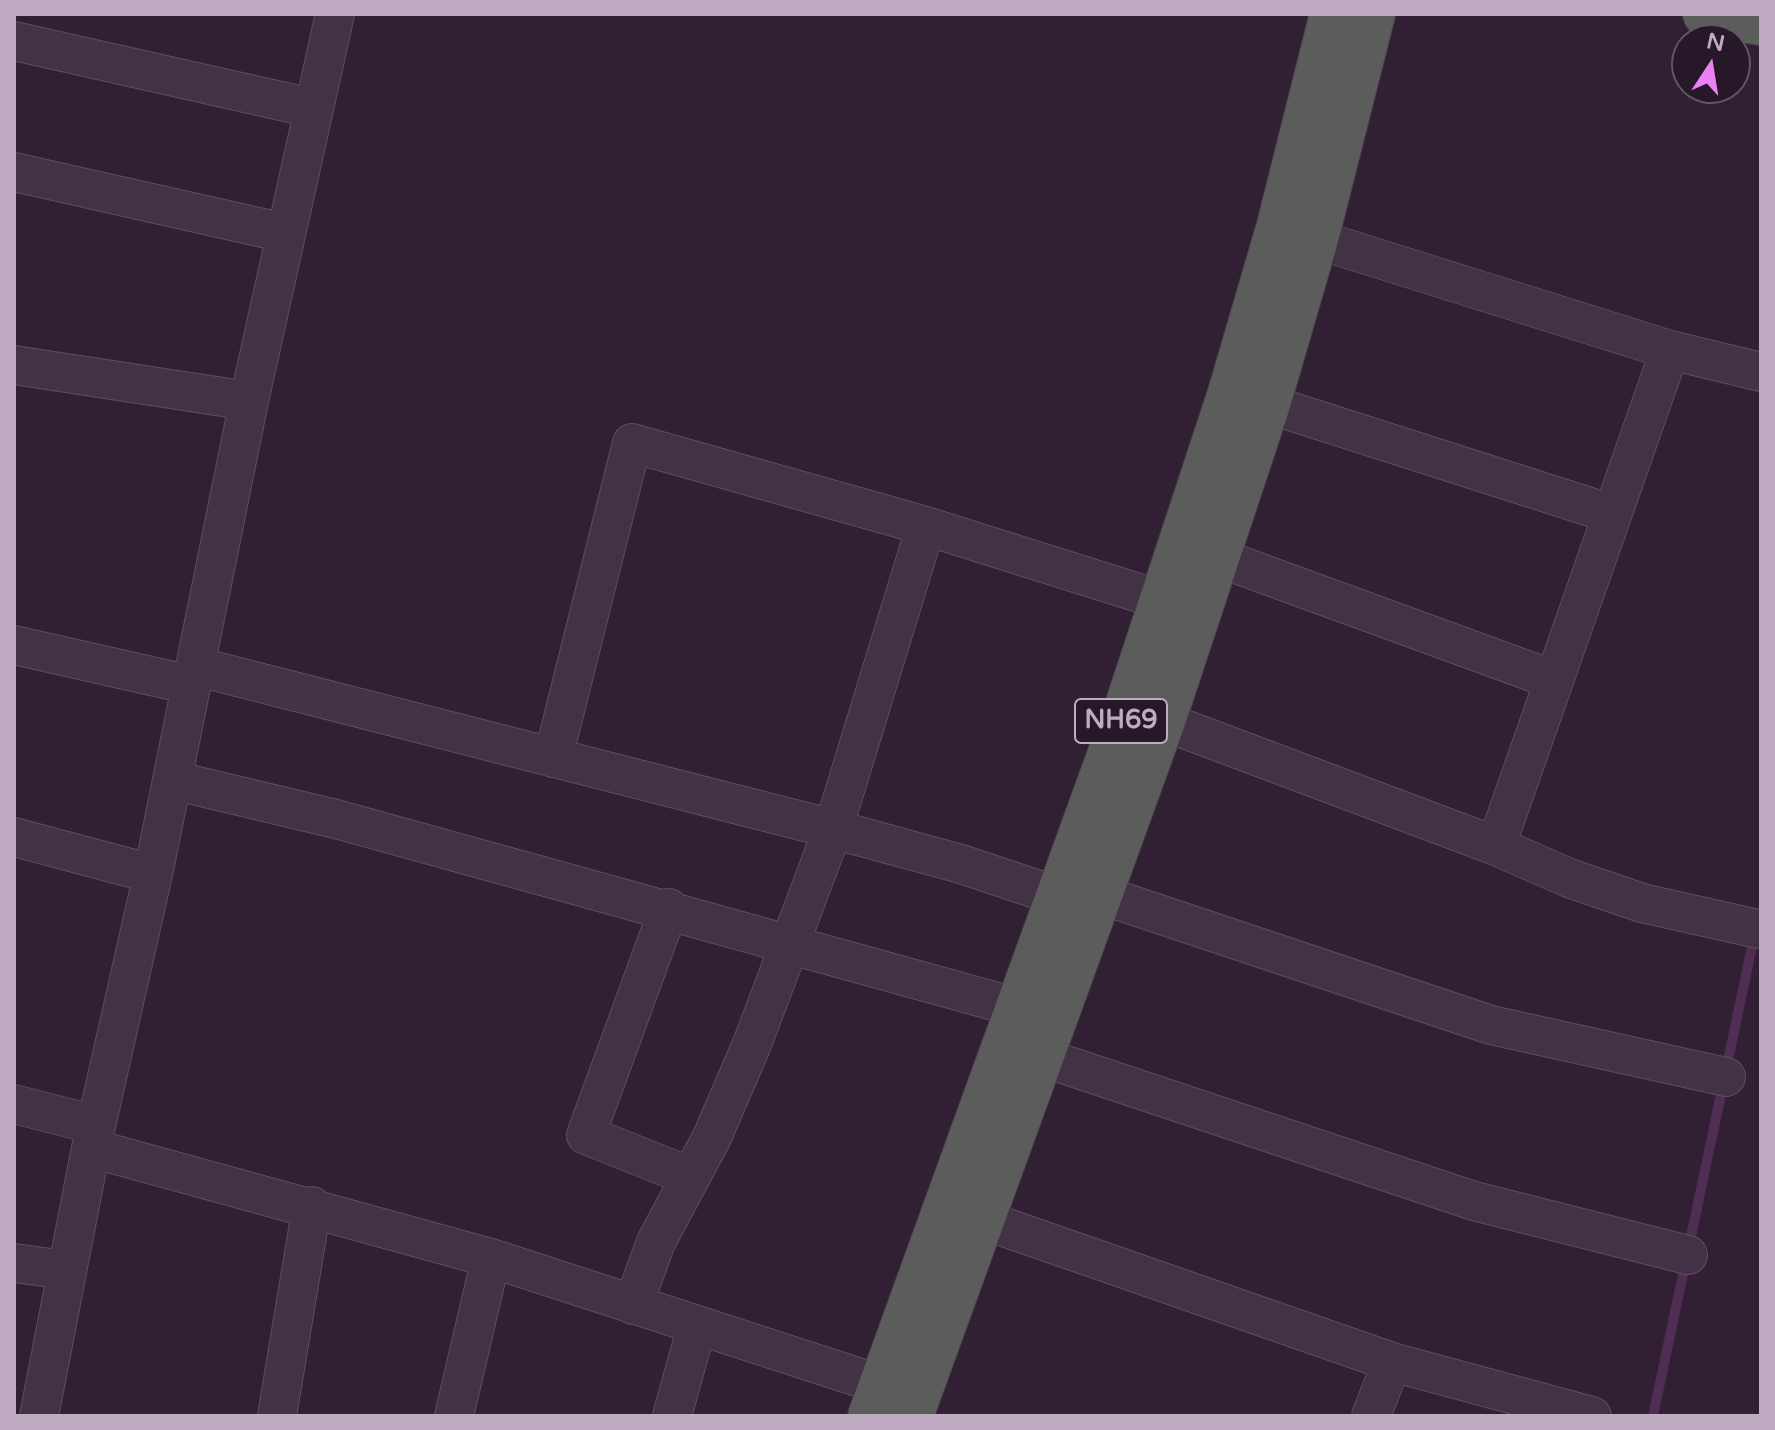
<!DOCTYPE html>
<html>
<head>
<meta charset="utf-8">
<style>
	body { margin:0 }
	#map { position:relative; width:1775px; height:1430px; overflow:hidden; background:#311f34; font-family:"Varela Round",sans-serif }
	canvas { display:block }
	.frame { position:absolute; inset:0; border:16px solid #c0acc2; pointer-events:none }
	.north { position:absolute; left:1671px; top:24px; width:80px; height:80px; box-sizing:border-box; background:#271829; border:2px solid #645366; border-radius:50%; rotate:12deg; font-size:22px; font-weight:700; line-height:32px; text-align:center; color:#c0acc2 }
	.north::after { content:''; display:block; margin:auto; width:28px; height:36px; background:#e980f3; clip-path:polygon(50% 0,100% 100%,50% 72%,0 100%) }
</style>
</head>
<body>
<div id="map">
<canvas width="1775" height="1430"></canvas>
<div class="frame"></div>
<div class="north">N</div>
</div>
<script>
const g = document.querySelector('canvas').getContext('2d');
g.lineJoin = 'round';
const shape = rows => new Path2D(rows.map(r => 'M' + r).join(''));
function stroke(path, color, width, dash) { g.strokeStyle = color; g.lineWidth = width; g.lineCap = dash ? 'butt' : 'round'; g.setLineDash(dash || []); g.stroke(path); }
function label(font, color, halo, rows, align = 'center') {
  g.font = font + ' "Varela Round",sans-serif'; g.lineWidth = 6; g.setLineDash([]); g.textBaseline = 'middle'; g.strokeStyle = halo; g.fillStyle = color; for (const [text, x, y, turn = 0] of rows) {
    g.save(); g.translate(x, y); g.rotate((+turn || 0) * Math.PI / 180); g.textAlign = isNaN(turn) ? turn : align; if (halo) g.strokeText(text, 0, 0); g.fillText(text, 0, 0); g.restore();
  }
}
stroke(shape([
	[1726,1070,1754,937],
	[1653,1416,1723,1085]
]), '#502e54', 10);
const minor = shape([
	[14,41,312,108],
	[14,172,285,233],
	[1316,239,1670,350,1761,372],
	[14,365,249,401],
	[1268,404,1612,514],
	[1217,557,1554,680],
	[14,645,191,685],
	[195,666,833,829,961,864,1057,896],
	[1163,721,1496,846,1569,878,1642,903,1758,929],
	[553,758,632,443,926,526,1161,600],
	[172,780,336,819,1019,1008],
	[14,837,153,874],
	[1496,846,1670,350],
	[1099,894,1491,1025,1726,1077],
	[669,908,586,1135,691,1177],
	[1042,1057,1474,1201,1688,1255],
	[14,1104,96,1125],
	[91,1148,491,1258,879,1384],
	[984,1220,1392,1362,1592,1416],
	[14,1263,66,1270],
	[633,1305,656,1242,712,1137,752,1044,833,829,926,526],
	[39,1416,91,1148,153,874,249,401,335,14],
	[277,1416,312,1206],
	[454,1416,491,1258],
	[672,1416,697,1326],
	[1371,1416,1392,1362]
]);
const trunk = shape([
	[1705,14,1761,23],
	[870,1416,1126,709,1230,393,1278,229,1332,14],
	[911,1416,1163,721,1268,404,1316,239,1373,14]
]);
stroke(minor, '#5e4d60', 40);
stroke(trunk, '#4a3a4c', 46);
stroke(minor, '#433245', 38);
stroke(trunk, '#5a5d5a', 44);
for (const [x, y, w] of [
	[1121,721,92]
]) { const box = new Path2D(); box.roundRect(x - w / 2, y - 22, w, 44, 6); g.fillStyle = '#271829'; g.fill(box); stroke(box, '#c0acc2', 2); }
label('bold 26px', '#c0acc2', null, [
	["NH69",1121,721]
]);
</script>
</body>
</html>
